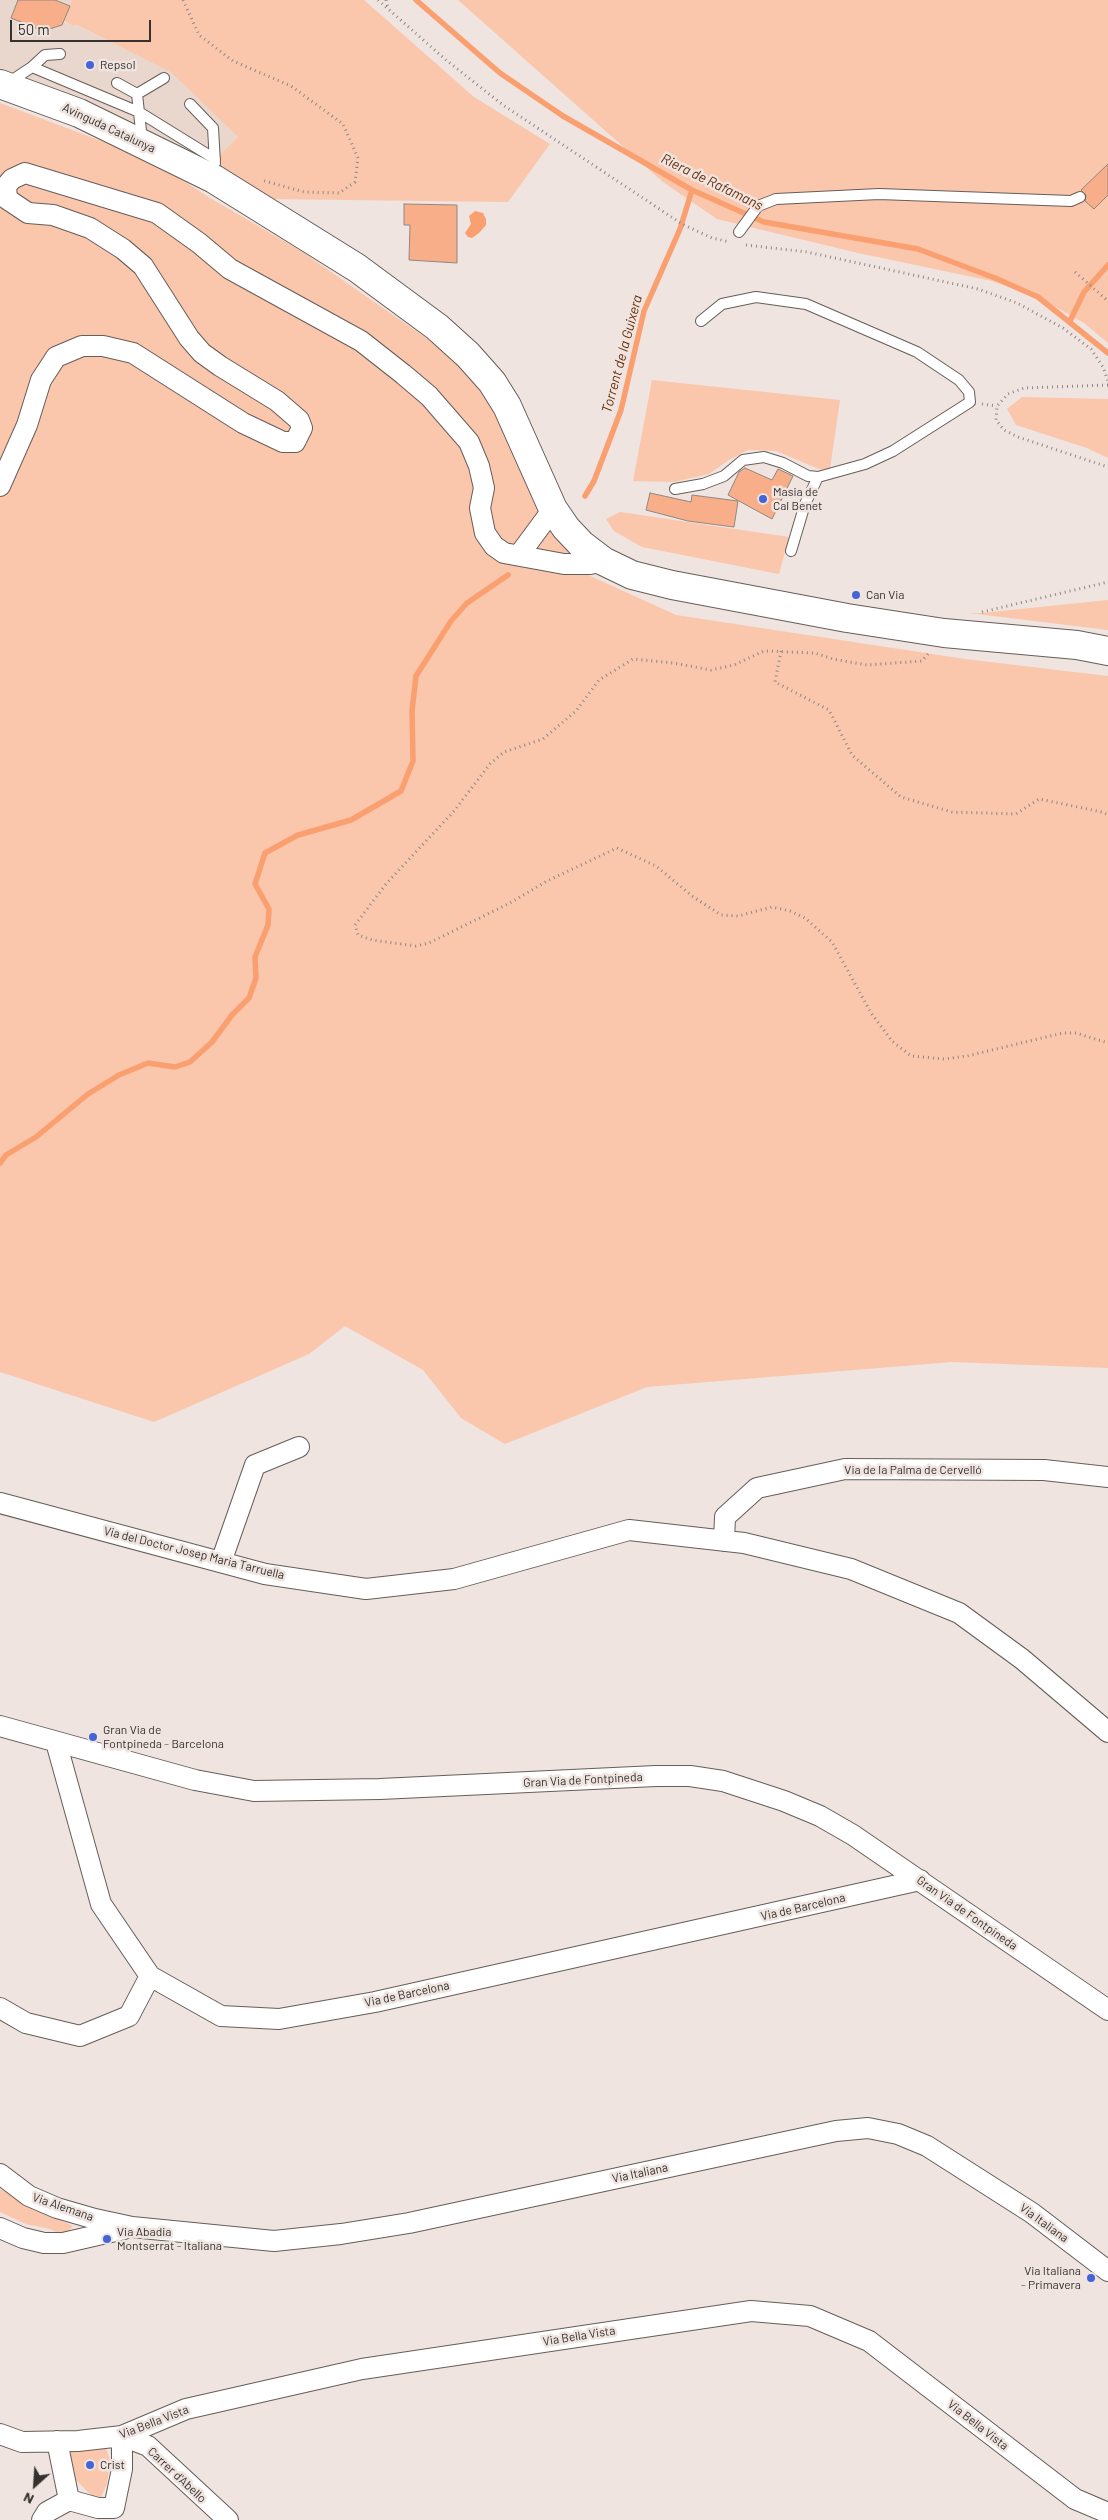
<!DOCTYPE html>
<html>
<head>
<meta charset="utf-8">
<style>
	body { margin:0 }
	#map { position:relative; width:1108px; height:2520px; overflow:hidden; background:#efe4df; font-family:Barlow,sans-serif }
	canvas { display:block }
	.north { position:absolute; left:10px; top:2460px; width:50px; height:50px; -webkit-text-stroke:4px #efe4df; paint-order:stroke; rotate:206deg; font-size:14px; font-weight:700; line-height:20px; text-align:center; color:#35312f }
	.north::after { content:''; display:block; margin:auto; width:18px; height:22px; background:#35312f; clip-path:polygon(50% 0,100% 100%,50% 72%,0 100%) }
	.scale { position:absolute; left:10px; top:20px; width:141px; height:22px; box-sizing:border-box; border:2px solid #35312f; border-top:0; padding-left:6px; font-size:15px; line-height:18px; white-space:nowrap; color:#35312f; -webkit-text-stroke:4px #efe4df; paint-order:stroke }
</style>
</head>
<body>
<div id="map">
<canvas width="1108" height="2520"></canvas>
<div class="north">N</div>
<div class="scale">50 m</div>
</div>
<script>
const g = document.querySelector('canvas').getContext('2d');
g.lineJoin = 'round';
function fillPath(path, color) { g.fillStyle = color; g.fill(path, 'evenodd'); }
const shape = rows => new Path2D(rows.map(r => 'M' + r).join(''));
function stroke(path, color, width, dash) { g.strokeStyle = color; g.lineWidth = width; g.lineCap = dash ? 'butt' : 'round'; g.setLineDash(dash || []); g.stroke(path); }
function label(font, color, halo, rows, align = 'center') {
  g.font = font + ' Barlow,sans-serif'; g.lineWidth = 5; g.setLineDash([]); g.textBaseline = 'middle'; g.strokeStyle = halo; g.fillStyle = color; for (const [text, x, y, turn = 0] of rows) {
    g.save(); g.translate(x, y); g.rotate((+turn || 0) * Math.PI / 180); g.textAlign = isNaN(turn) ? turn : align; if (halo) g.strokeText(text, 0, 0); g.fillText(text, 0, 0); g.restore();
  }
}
fillPath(shape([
	[0,0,72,0,64,22,73,26,76,25,171,71,238,137,211,163,0,73]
]), '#e9d7ce');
fillPath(shape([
	[72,0,364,0,474,97,550,144,508,202,269,199,211,163,238,137,171,72,77,25,73,26,64,21],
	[458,0,1108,0,1108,343,1084,323,1038,297,992,281,858,253,717,219,663,182],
	[0,103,152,160,210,198,301,251,459,361,495,412,551,531,574,551,564,554,564,564,676,615,965,659,1108,676,1108,1368,952,1362,647,1387,505,1444,461,1418,423,1370,345,1326,309,1354,154,1422,0,1372],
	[652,380,840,400,830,469,819,469,776,451,748,450,729,460,709,474,674,482,633,481],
	[1022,397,1108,399,1108,458,1087,448,1016,425,1007,409],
	[620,512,789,537,779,574,642,547,614,531,606,519],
	[1108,600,1108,630,969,613,981,613],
	[0,2189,39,2211,73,2226,64,2236,50,2229,26,2224,0,2212],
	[105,2445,110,2461,107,2484,100,2499,94,2498,76,2480,68,2459,67,2450]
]), '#fac6ac');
fillPath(shape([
	[475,211,483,213,486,219,486,225,479,233,472,238,468,237,465,233,471,224,469,216]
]), '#fa9f6f');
stroke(shape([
	[416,0,500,73,563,116,692,190,764,222,918,249,995,278,1038,297,1108,353],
	[1070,321,1084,292,1108,265],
	[585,496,594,481,621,410,644,311,680,229,692,190],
	[0,1163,6,1155,36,1137,88,1094,119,1075,148,1063,175,1067,190,1062,212,1042,232,1015,249,998,256,978,255,957,268,925,269,909,255,884,265,853,298,835,351,820,401,791,413,761,412,711,416,676,451,621,467,603,508,575]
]), '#fa9f6f', 5.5);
const building = shape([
	[18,0,55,0,70,6,62,25,43,31,11,18,18,0],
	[1108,164,1108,195,1094,209,1085,201,1086,195,1081,190,1108,164],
	[404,204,457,205,457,263,409,260,410,225,404,225,404,204],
	[745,468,772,480,778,469,793,476,772,519,728,495,739,472,745,468],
	[650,493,691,502,692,495,738,501,734,527,688,521,646,510,650,493]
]);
fillPath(building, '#f8ae88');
stroke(building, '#918782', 1);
const service = shape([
	[32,67,45,55,60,54],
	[8,83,32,67,139,112,215,159],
	[117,83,137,94,164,78],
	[137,94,142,140],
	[190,104,213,128,215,163],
	[739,232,758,206,776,199,879,194,1071,201,1080,197],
	[675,489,703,484,724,476,743,460,764,457,783,463,808,476,818,477,865,464,893,451,970,402,969,392,959,380,917,352,806,304,756,297,722,304,701,321],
	[791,551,805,504,818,477]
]);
const minor = shape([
	[0,486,27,425,41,380,56,357,82,346,103,346,133,353,243,423,283,442,295,442,302,428,299,420,277,401,220,366,202,353,189,338,143,266,123,249,90,228,53,215,28,213,7,199,6,186,12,179,25,173,157,213,199,243,230,269,361,341,403,374,429,396,469,442,479,466,484,488,480,508,485,533,494,546,504,553,564,564,590,564,603,561],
	[519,555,553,509],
	[0,1503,265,1574,366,1589,454,1579,629,1530,744,1543,851,1569,959,1613,1022,1659,1108,1732],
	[724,1541,725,1517,757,1488,845,1469,1044,1470,1108,1477],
	[221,1562,255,1465,299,1447],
	[0,1726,195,1780,254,1791,380,1789,656,1776,690,1776,723,1781,784,1801,820,1816,853,1835,1108,2010],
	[56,1742,101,1904,150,1976,221,2016,279,2019,375,2002,920,1880],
	[0,2008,26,2023,80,2036,129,2016,150,1976],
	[0,2174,29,2196,57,2208,95,2219,132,2227,274,2241,341,2234,409,2223,836,2131,868,2128,898,2134,927,2146,1032,2213,1108,2271],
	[0,2228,23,2238,44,2243,63,2243,124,2229],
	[0,2434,22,2442,78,2441,122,2436,186,2409,362,2369,751,2311,810,2316,869,2341,1075,2499,1108,2513],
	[57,2441,69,2500,98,2508,114,2508,122,2469,122,2436,148,2446,228,2520],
	[42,2520,47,2512,69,2500]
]);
const secondary = shape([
	[0,84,79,113,214,179,357,268,437,327,468,355,492,382,507,406,553,509,566,528,582,545,603,561,632,575,672,585,847,618,944,633,1077,645,1108,651]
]);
stroke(service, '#675d59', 12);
stroke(minor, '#675d59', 22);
stroke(secondary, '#675d59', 30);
stroke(shape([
	[183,0,199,35,233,61,291,86,343,124,358,158,355,182,339,193,304,192,261,180],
	[378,0,446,60,503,105,682,224,712,238,730,242],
	[386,0,388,8],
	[746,245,807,252,978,289,1017,303,1063,328,1091,349,1103,367,1108,381],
	[1075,272,1108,301],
	[1108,385,1024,388,1008,394,997,406,996,420,1004,430,1018,437,1108,467],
	[982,404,997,406],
	[982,612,1108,582],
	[781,651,775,682,829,710,852,755,901,797,952,812,1016,814,1039,799,1102,812,1108,815],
	[928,654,922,661,867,665,833,659,815,653,764,651,734,665,711,670,673,663,633,659,599,680,576,711,543,739,504,752,490,764,454,811,386,884,355,925,358,935,372,940,416,946,429,943,510,903,547,881,617,848,656,866,692,896,721,915,738,916,772,907,790,911,805,918,832,942,871,1013,892,1041,911,1056,945,1059,967,1056,1063,1033,1076,1033,1108,1043]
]), '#8f8884', 3, [1, 4]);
stroke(service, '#fff', 10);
stroke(minor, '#fff', 20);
stroke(secondary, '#fff', 28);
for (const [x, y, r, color] of [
	[90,65,5,"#4464d7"],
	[763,499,5,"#4464d7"],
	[856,595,5,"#4464d7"],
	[93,1737,5,"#4464d7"],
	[107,2239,5,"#4464d7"],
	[1091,2278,5,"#4464d7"],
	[90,2465,5,"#4464d7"]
]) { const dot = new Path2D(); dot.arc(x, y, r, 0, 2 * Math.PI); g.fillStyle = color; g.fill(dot); stroke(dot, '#efe4df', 2); }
label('12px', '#35312f', '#efe4df', [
	["Repsol",100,65],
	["Masia de",773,492],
	["Cal Benet",773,506],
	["Can Via",866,595],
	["Gran Via de",103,1730],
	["Fontpineda - Barcelona",103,1744],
	["Via Abadia",117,2232],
	["Montserrat - Italiana",117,2246],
	["Via Italiana",1081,2271,"right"],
	["- Primavera",1081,2285,"right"],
	["Crist",100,2465]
], 'left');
label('12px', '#35312f', '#efe4df', [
	["Avinguda Catalunya",109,128,25],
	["Via de la Palma de Cervelló",913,1470],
	["Via del Doctor Josep Maria Tarruella",194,1553,14],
	["Gran Via de Fontpineda",583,1780,-3],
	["Via de Barcelona",803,1907,-13],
	["Gran Via de Fontpineda",967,1913,35],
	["Via de Barcelona",407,1994,-12],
	["Via Italiana",640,2173,-12],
	["Via Alemana",63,2207,19],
	["Via Italiana",1044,2223,36],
	["Via Bella Vista",579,2336,-9],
	["Via Bella Vista",154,2422,-21],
	["Via Bella Vista",978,2425,38],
	["Carrer d'Abello",177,2475,43]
]);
label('italic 14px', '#682f0b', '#efe4df', [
	["Riera de Rafamans",712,182,26],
	["Torrent de la Guixera",622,354,-75]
]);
</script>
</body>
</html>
